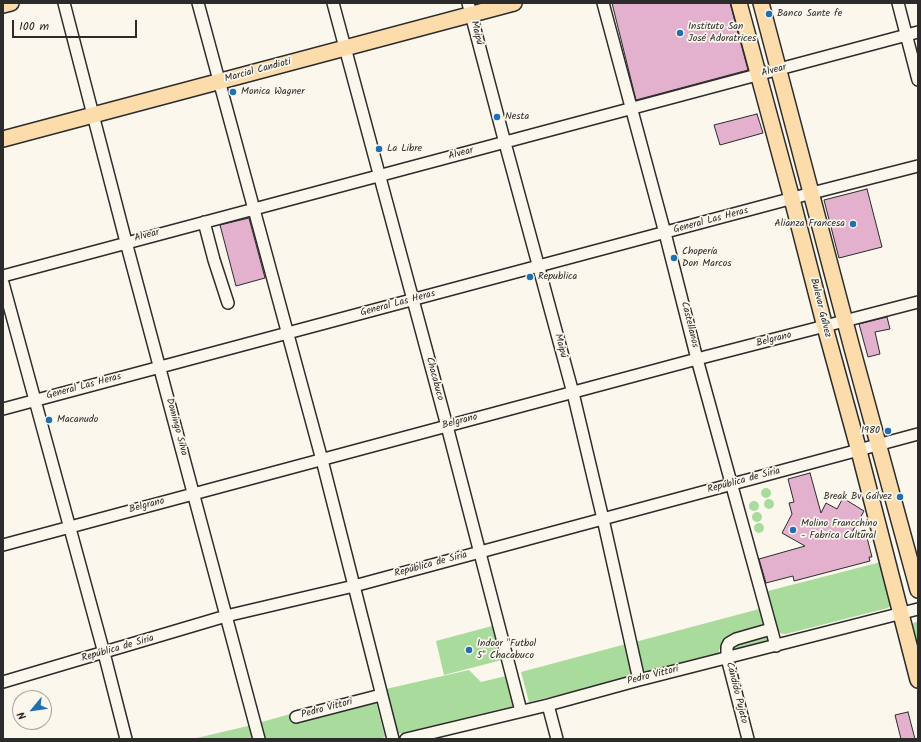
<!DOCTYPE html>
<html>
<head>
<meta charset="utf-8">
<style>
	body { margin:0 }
	#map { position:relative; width:921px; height:742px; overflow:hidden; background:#fbf7ec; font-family:Kalam,sans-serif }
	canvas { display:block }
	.frame { position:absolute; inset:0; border:4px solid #2b2b2b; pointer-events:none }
	.north { position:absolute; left:12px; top:690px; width:40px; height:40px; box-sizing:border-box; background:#fbf7ec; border:1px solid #a8a59f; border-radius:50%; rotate:241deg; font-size:11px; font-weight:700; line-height:16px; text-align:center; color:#2b2b2b }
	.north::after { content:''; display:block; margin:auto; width:14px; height:18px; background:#1f6fb2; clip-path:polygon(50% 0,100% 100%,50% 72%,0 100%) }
	.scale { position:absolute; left:12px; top:20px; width:125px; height:18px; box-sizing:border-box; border:2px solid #2b2b2b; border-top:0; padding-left:5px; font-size:12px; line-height:14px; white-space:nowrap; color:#2b2b2b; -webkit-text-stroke:3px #fbf7ec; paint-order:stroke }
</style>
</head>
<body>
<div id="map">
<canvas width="921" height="742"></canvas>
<div class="frame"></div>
<div class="north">N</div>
<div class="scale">100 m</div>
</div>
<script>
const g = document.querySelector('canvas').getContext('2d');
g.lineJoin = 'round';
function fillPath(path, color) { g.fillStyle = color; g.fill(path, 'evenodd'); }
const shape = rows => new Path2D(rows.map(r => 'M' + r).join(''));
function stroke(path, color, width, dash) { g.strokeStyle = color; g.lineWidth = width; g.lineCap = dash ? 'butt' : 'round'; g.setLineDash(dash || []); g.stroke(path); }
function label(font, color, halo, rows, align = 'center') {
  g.font = font + ' Kalam,sans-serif'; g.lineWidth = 3.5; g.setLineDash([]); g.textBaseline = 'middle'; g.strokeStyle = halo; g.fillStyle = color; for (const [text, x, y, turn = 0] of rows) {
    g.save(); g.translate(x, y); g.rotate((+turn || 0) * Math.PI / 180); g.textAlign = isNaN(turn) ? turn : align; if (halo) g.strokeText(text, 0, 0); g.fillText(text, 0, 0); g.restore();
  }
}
fillPath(shape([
	'761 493a5 5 0 1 1 10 0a5 5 0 1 1-10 0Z',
	'764 504a5 5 0 1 1 10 0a5 5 0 1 1-10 0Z',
	'749 506a5 5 0 1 1 10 0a5 5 0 1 1-10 0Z',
	'752 517a5 5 0 1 1 10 0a5 5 0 1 1-10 0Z',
	'754 528a5 5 0 1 1 10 0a5 5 0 1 1-10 0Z',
	[881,562,892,604,888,608,786,634,783,634,776,631,764,592],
	[763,608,768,627,725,640,719,650,720,656,643,675,635,642],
	[918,621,918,665,907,626],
	[492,626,502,660,444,675,436,641],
	[769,632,772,643,732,651,736,644],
	[626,644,634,677,529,702,521,672],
	[469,670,481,682,506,676,513,706,398,734,386,689],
	[373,691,385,737,378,739,262,739,258,723],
	[252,725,256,739,192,739,201,737]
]), '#a9db9c');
const building = shape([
	[612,3,730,3,748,70,636,100,612,3],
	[757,114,763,133,720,145,714,125,757,114],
	[867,189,882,247,839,258,824,200,867,189],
	[249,218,265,278,236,286,220,225,249,218],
	[887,317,890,329,875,332,880,354,868,357,859,324,887,317],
	[810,473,821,513,826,503,837,509,843,498,864,511,851,534,865,530,872,557,869,557,870,561,794,581,793,576,766,583,759,559,805,546,782,533,792,514,789,503,794,502,788,479,810,473],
	[908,712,915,739,901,739,895,715,908,712]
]);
fillPath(building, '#e3b0cd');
stroke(building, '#2b2b2b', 1);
const minor = shape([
	[64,3,126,242,259,739],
	[198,3,322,460,393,739],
	[333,3,447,426,521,711],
	[468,3,505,143,573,393,603,519,639,680],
	[603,3,665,233,697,359,776,646],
	[898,3,918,80],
	[204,222,214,260,228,303],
	[3,276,918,32],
	[3,283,104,653,126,739],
	[3,409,812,193,918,166],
	[3,545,697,359,918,302],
	[3,682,226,616,354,586,918,434],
	[548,705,557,739],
	[296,717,381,695],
	[406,739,548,705,639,680,918,609],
	[748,739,727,658,727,647,729,643,736,639,771,629]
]);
const major = shape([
	[739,3,792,199,825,327,859,451,918,680],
	[761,3,852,348,918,590],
	[3,5,11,3],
	[3,139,514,3]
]);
stroke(minor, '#2b2b2b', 14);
stroke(major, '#2b2b2b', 18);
stroke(minor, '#fbf7ec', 11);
stroke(major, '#fddcac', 15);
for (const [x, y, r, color] of [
	[769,14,4,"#1f6fb2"],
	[680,33,4,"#1f6fb2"],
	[233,92,4,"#1f6fb2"],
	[497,117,4,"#1f6fb2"],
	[379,149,4,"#1f6fb2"],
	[853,224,4,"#1f6fb2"],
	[674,258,4,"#1f6fb2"],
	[530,277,4,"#1f6fb2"],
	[49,420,4,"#1f6fb2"],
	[888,431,4,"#1f6fb2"],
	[900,497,4,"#1f6fb2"],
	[793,530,4,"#1f6fb2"],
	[469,650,4,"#1f6fb2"]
]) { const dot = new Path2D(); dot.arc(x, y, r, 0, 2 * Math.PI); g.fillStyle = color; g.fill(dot); stroke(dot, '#fbf7ec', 1.5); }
label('10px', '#2b2b2b', '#fbf7ec', [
	["Banco Sante fe",777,14],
	["Instituto San",688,27],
	["José Adoratrices",688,39],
	["Monica Wagner",241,92],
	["Nesta",505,117],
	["La Libre",387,149],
	["Alianza Francesa",845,224,"right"],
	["Chopería",682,252],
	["Don Marcos",682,264],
	["Republica",538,277],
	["Macanudo",57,420],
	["1980",880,431,"right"],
	["Break Bv Gálvez",892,497,"right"],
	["Molino Francchino",801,524],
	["- Fabrica Cultural",801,536],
	["Indoor \"Futbol",477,644],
	["5\" Chacabuco",477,656]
], 'left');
label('10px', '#2b2b2b', '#fbf7ec', [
	["Maipú",476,33,76],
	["Marcial Candioti",258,71,-15],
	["Alvear",774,71,-15],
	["Alvear",461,154,-15],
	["General Las Heras",711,221,-15],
	["Alvear",147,236,-15],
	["General Las Heras",398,304,-15],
	["Bulevar Gálvez",820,308,76],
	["Castellanos",689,325,76],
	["Belgrano",774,340,-14],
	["Maipú",560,346,75],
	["Chacabuco",434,379,75],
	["General Las Heras",84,387,-15],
	["Belgrano",460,422,-15],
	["Domingo Silva",176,427,75],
	["República de Siria",744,481,-15],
	["Belgrano",147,506,-15],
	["República de Siria",431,565,-15],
	["República de Siria",118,649,-16],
	["Pedro Vittori",653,676,-14],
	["Cándido Pujato",736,693,76],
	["Pedro Vittori",327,709,-15]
]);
</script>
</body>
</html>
